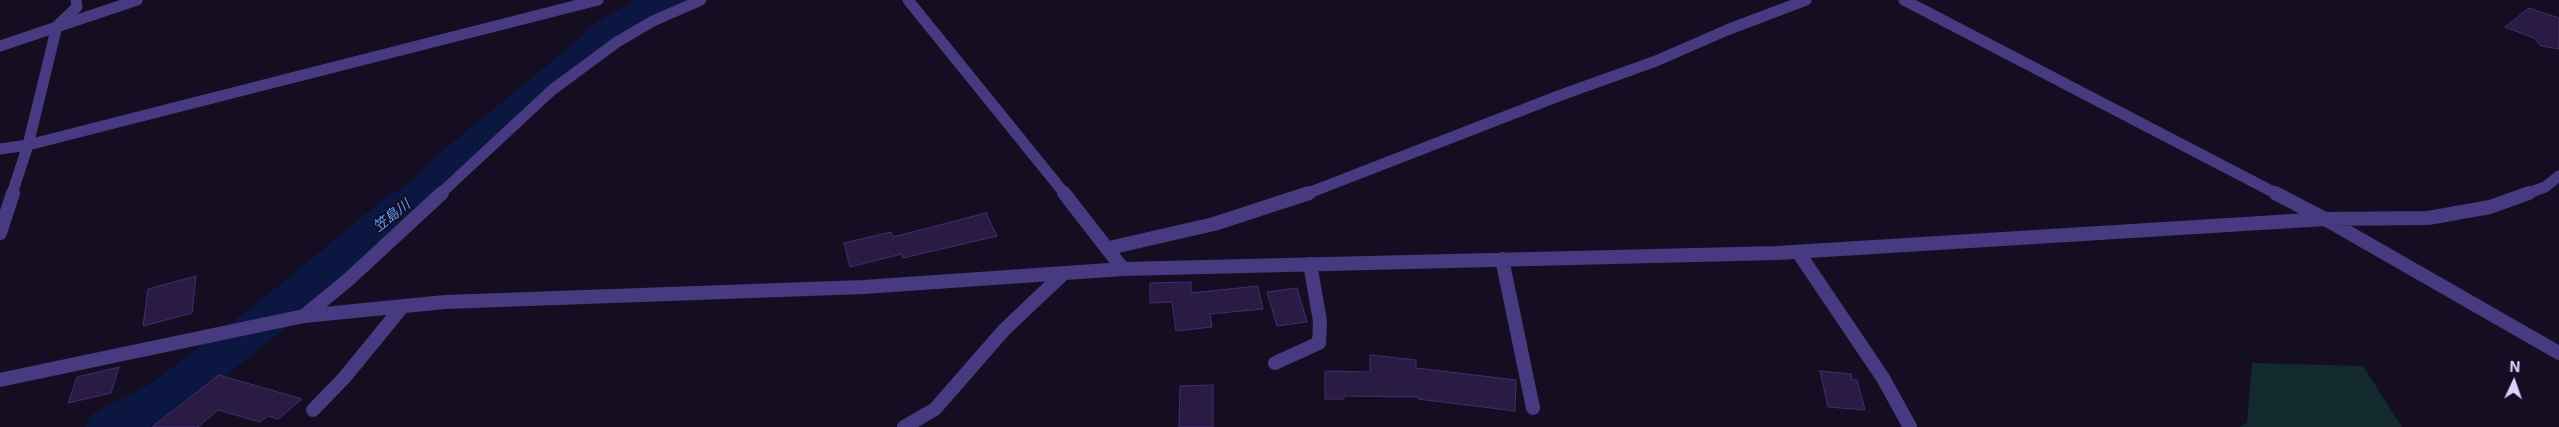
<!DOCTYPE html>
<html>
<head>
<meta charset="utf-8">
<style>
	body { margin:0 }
	#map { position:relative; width:2559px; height:427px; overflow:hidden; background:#150e23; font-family:Inter,sans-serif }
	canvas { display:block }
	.north { position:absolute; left:2489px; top:357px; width:50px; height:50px; -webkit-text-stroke:4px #150e23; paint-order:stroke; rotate:3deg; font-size:14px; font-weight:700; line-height:20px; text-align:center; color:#ddd1fe }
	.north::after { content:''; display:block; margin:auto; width:18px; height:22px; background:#ddd1fe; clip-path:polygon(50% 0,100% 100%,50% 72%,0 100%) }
</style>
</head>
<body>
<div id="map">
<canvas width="2559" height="427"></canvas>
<div class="north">N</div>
</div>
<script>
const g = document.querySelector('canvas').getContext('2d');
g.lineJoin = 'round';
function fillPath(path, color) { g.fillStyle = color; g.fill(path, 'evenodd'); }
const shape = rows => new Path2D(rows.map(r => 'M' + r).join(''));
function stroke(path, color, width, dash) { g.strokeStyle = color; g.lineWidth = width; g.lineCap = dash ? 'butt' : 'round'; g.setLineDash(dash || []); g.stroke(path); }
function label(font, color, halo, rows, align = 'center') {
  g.font = font + ' Inter,"Noto Sans JP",sans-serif'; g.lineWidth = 4; g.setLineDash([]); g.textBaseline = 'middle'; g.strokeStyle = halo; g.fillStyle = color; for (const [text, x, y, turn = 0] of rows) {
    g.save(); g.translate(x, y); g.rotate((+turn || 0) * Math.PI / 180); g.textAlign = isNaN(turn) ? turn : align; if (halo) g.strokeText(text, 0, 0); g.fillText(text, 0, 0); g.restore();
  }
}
fillPath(shape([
	[2252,363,2363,366,2402,427,2239,427,2247,423]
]), '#122a2d');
fillPath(shape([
	[637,0,686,0,681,7,653,17,617,38,603,53,474,164,436,202,415,216,302,315,186,407,150,427,85,427,92,414,152,383,270,293,385,198,408,184,446,148,579,39,593,24,637,0]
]), '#0b1740');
const building = shape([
	[2529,8,2559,18,2559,49,2541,46,2534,38,2505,27,2529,8],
	[986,213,997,236,903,258,902,254,850,267,844,243,891,232,893,237,986,213],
	[196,276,192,313,143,326,148,289,196,276],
	[1191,282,1191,293,1258,286,1263,309,1210,314,1212,327,1176,331,1172,302,1150,303,1150,283,1191,282],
	[1297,288,1307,322,1277,326,1267,292,1297,288],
	[1370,355,1416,360,1416,368,1516,380,1515,411,1418,399,1418,397,1344,396,1344,399,1325,399,1325,371,1370,372,1370,355],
	[119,367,111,393,68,403,77,377,119,367],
	[1820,371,1851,374,1852,380,1857,380,1865,410,1828,407,1820,371],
	[219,375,302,399,278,419,268,416,260,422,218,410,198,427,152,427,219,375],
	[1213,385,1213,427,1179,427,1180,386,1213,385]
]);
fillPath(building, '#291b44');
stroke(building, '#442d6f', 1);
stroke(shape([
	[908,0,1065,194],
	[1904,0,2277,194],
	[0,46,137,0],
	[0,149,28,145,598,0],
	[12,194,28,145,57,26,77,7,76,0],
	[440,194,552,90,617,42,653,21,701,0],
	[1306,194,1561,95,1656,61,1727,30,1806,0],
	[2526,194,2545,187,2559,176]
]), '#473a81', 11);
stroke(shape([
	[1064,193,1123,269],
	[2275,193,2325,219,2559,353],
	[0,233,13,193],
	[1109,248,1214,224,1309,193],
	[1798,252,1883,378,1910,427],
	[1502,259,1533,408],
	[304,316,349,279,442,193],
	[1275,363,1319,343,1320,321,1310,264],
	[0,380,304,316,445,302,864,287,1123,269,1777,253,2325,219,2428,218,2490,207,2529,193],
	[313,410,344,378,403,306],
	[904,427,935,409,1004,330,1062,275]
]), '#473a81', 14);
label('italic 14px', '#629ffc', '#150e23', [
	["笠島川",392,216,-38]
]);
</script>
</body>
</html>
